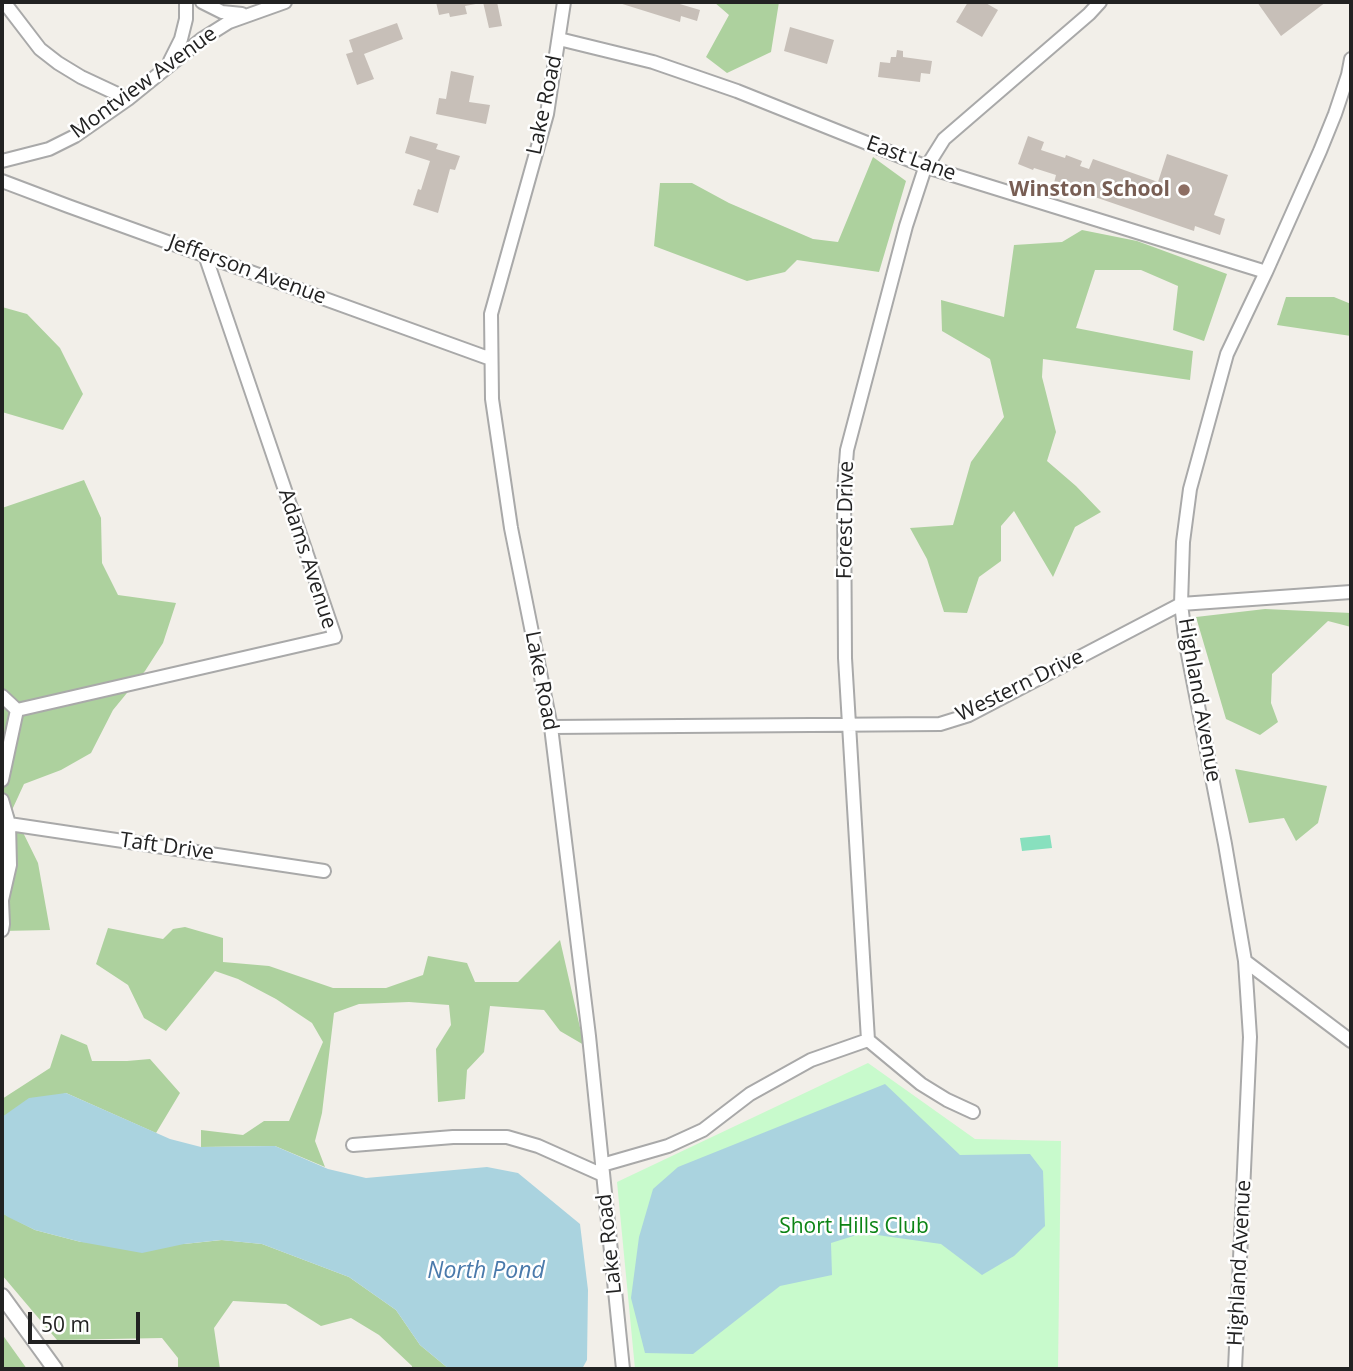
<!DOCTYPE html>
<html>
<head>
<meta charset="utf-8">
<style>
	body { margin:0 }
	#map { position:relative; width:1353px; height:1371px; overflow:hidden; background:#f2efe9; font-family:"Open Sans",sans-serif }
	canvas { display:block }
	.frame { position:absolute; inset:0; border:4px solid #222; pointer-events:none }
	.scale { position:absolute; left:28px; top:1312px; width:112px; height:32px; box-sizing:border-box; border:4px solid #222; border-top:0; padding-left:9px; font-size:21px; line-height:24px; white-space:nowrap; color:#222; -webkit-text-stroke:5px #fff; paint-order:stroke }
</style>
</head>
<body>
<div id="map">
<canvas width="1353" height="1371"></canvas>
<div class="frame"></div>
<div class="scale">50 m</div>
</div>
<script>
const g = document.querySelector('canvas').getContext('2d');
g.lineJoin = 'round';
function fillPath(path, color) { g.fillStyle = color; g.fill(path, 'evenodd'); }
const shape = rows => new Path2D(rows.map(r => 'M' + r).join(''));
function stroke(path, color, width, dash) { g.strokeStyle = color; g.lineWidth = width; g.lineCap = dash ? 'butt' : 'round'; g.setLineDash(dash || []); g.stroke(path); }
function label(font, color, halo, rows, align = 'center') {
  g.font = font + ' "Open Sans",sans-serif'; g.lineWidth = 5; g.setLineDash([]); g.textBaseline = 'middle'; g.strokeStyle = halo; g.fillStyle = color; for (const [text, x, y, turn = 0] of rows) {
    g.save(); g.translate(x, y); g.rotate((+turn || 0) * Math.PI / 180); g.textAlign = isNaN(turn) ? turn : align; if (halo) g.strokeText(text, 0, 0); g.fillText(text, 0, 0); g.restore();
  }
}
fillPath(shape([
	[714,2,779,2,771,52,727,73,706,57,729,15],
	[873,157,906,181,879,272,797,260,785,272,747,281,654,246,660,183,692,183,729,203,813,239,838,242],
	[1082,230,1137,241,1227,274,1204,341,1173,330,1178,286,1141,270,1095,270,1076,328,1193,351,1190,380,1043,359,1042,377,1056,432,1047,461,1076,486,1101,512,1075,527,1053,577,1014,511,1001,526,1001,561,979,577,967,613,944,612,927,559,910,528,953,525,971,462,1004,417,990,359,942,331,941,300,1004,317,1014,245,1062,242],
	[1286,297,1334,297,1351,304,1351,336,1277,325],
	[2,307,27,314,60,348,83,394,63,430,2,412],
	[84,480,101,518,102,563,118,595,176,603,163,643,145,671,113,710,91,753,61,770,24,784,12,810,38,863,50,930,2,931,2,508],
	[1265,609,1351,613,1351,627,1328,621,1272,674,1271,703,1278,722,1260,735,1226,719,1196,617],
	[1235,769,1327,786,1318,823,1296,841,1284,818,1249,823],
	[185,927,223,938,223,962,269,966,333,988,386,988,423,975,428,956,467,963,475,982,518,982,560,940,584,1045,560,1031,544,1010,490,1006,484,1052,467,1070,465,1099,438,1102,436,1049,451,1025,449,1005,409,1002,359,1004,334,1013,322,1113,315,1141,325,1167,275,1146,201,1147,201,1130,243,1135,264,1121,289,1121,323,1042,312,1023,276,999,238,979,215,971,166,1031,144,1018,128,985,96,964,108,928,163,939,173,929],
	[61,1034,87,1045,92,1061,127,1061,150,1059,180,1093,156,1133,66,1093,2,1117,2,1099,50,1068],
	[2,1213,35,1230,81,1242,184,1244,222,1240,262,1244,349,1277,396,1310,420,1345,449,1369,412,1369,412,1366,379,1335,351,1318,321,1326,286,1304,233,1301,214,1328,220,1369,178,1369,178,1358,162,1338,57,1340,2,1275],
	[2,1334,27,1369,2,1369]
]), '#add19e');
fillPath(shape([
	[868,1063,975,1139,1061,1141,1058,1369,635,1369,617,1182]
]), '#c8facc');
fillPath(shape([
	[1050,835,1052,848,1022,851,1020,838]
]), '#88e0be');
fillPath(shape([
	[885,1084,960,1155,1030,1154,1043,1171,1045,1226,1014,1256,982,1275,941,1244,863,1233,831,1243,832,1275,780,1286,693,1354,645,1353,631,1298,639,1237,653,1189,678,1167],
	[66,1093,170,1139,201,1147,275,1146,328,1169,366,1178,487,1167,518,1173,580,1224,588,1290,587,1360,582,1369,449,1369,420,1345,396,1310,349,1277,262,1244,221,1240,184,1244,142,1253,81,1242,35,1230,8,1217,2,1213,2,1117,29,1098]
]), '#aad3df');
fillPath(shape([
	[436,2,481,2,481,3,465,6,467,14,450,17,449,13,439,15],
	[483,2,497,2,502,26,489,28],
	[616,2,673,2,700,10,697,21,681,16,680,22],
	[968,2,984,2,998,10,982,37,956,22],
	[1257,2,1326,2,1281,36],
	[397,23,403,39,364,54,374,79,357,85,346,54,353,52,349,40],
	[790,27,834,40,827,64,784,51],
	[897,50,903,51,903,57,932,61,930,74,921,73,920,82,878,77,880,62,890,63,891,57,896,57],
	[451,71,474,76,469,102,490,105,486,124,436,114,439,98,446,99],
	[410,136,438,144,436,149,460,156,455,170,450,169,438,213,413,205,418,189,421,190,430,161,405,153],
	[1028,136,1044,142,1041,150,1065,158,1066,155,1082,161,1080,166,1089,169,1093,159,1158,182,1167,154,1228,175,1214,215,1225,219,1220,235,1195,226,1194,231,1054,183,1056,175,1034,168,1033,170,1018,164]
]), '#c7bfb8');
const minor = shape([
	[4,2,40,49,58,63,81,77,128,99],
	[202,2,222,12,242,14],
	[564,2,547,114,491,314,492,399,511,528,551,727,589,1036,623,1369],
	[559,39,653,62,737,91,927,167,1266,272],
	[170,61,181,39,186,19,186,2],
	[2,161,49,149,75,136,128,99,202,39,229,22,285,2],
	[2,181,68,206,491,359],
	[2,696,17,710],
	[17,710,335,637,205,255],
	[551,727,940,724,969,715,1181,604,1351,592],
	[2,780,17,710],
	[2,800,9,824,10,865,2,900],
	[9,824,324,871],
	[2,901,3,924,2,930],
	[1245,961,1351,1041],
	[868,1040,845,658,844,489,847,450,906,226,924,171,944,139,1089,14,1100,2],
	[353,1145,453,1137,507,1137,538,1146,603,1175],
	[602,1165,668,1146,703,1130,750,1094,811,1060,868,1040,921,1084,947,1100,973,1112],
	[1235,1369,1250,1037,1245,961,1225,844,1186,644,1181,604,1183,542,1190,489,1227,354,1266,272,1320,151,1335,114,1348,75,1351,59]
]);
const tertiary = shape([
	[2,1296,55,1369]
]);
stroke(minor, '#a9a9a9', 16);
stroke(tertiary, '#a9a9a9', 18);
stroke(minor, '#fff', 12);
stroke(tertiary, '#fff', 14);
for (const [x, y, r, color] of [
	[1184,190,7,"#8d6e63"]
]) { const dot = new Path2D(); dot.arc(x, y, r, 0, 2 * Math.PI); g.fillStyle = color; g.fill(dot); stroke(dot, '#fff', 2.5); }
label('21px', '#222', '#fff', [
	["Montview Avenue",144,83,-36],
	["Lake Road",545,105,-78],
	["East Lane",911,159,20],
	["Jefferson Avenue",247,270,20],
	["Forest Drive",846,520,-89],
	["Adams Avenue",307,559,72],
	["Lake Road",541,681,79],
	["Western Drive",1020,686,-26],
	["Highland Avenue",1199,700,80],
	["Taft Drive",167,847,8],
	["Lake Road",610,1244,-96],
	["Highland Avenue",1240,1263,-87]
]);
label('bold 21px', '#785e54', '#fff', [
	["Winston School",1170,190]
], 'right');
label('21px', '#0c8416', '#fff', [
	["Short Hills Club",854,1227]
]);
label('italic 23px', '#4a7aab', '#fff', [
	["North Pond",486,1271]
]);
</script>
</body>
</html>
